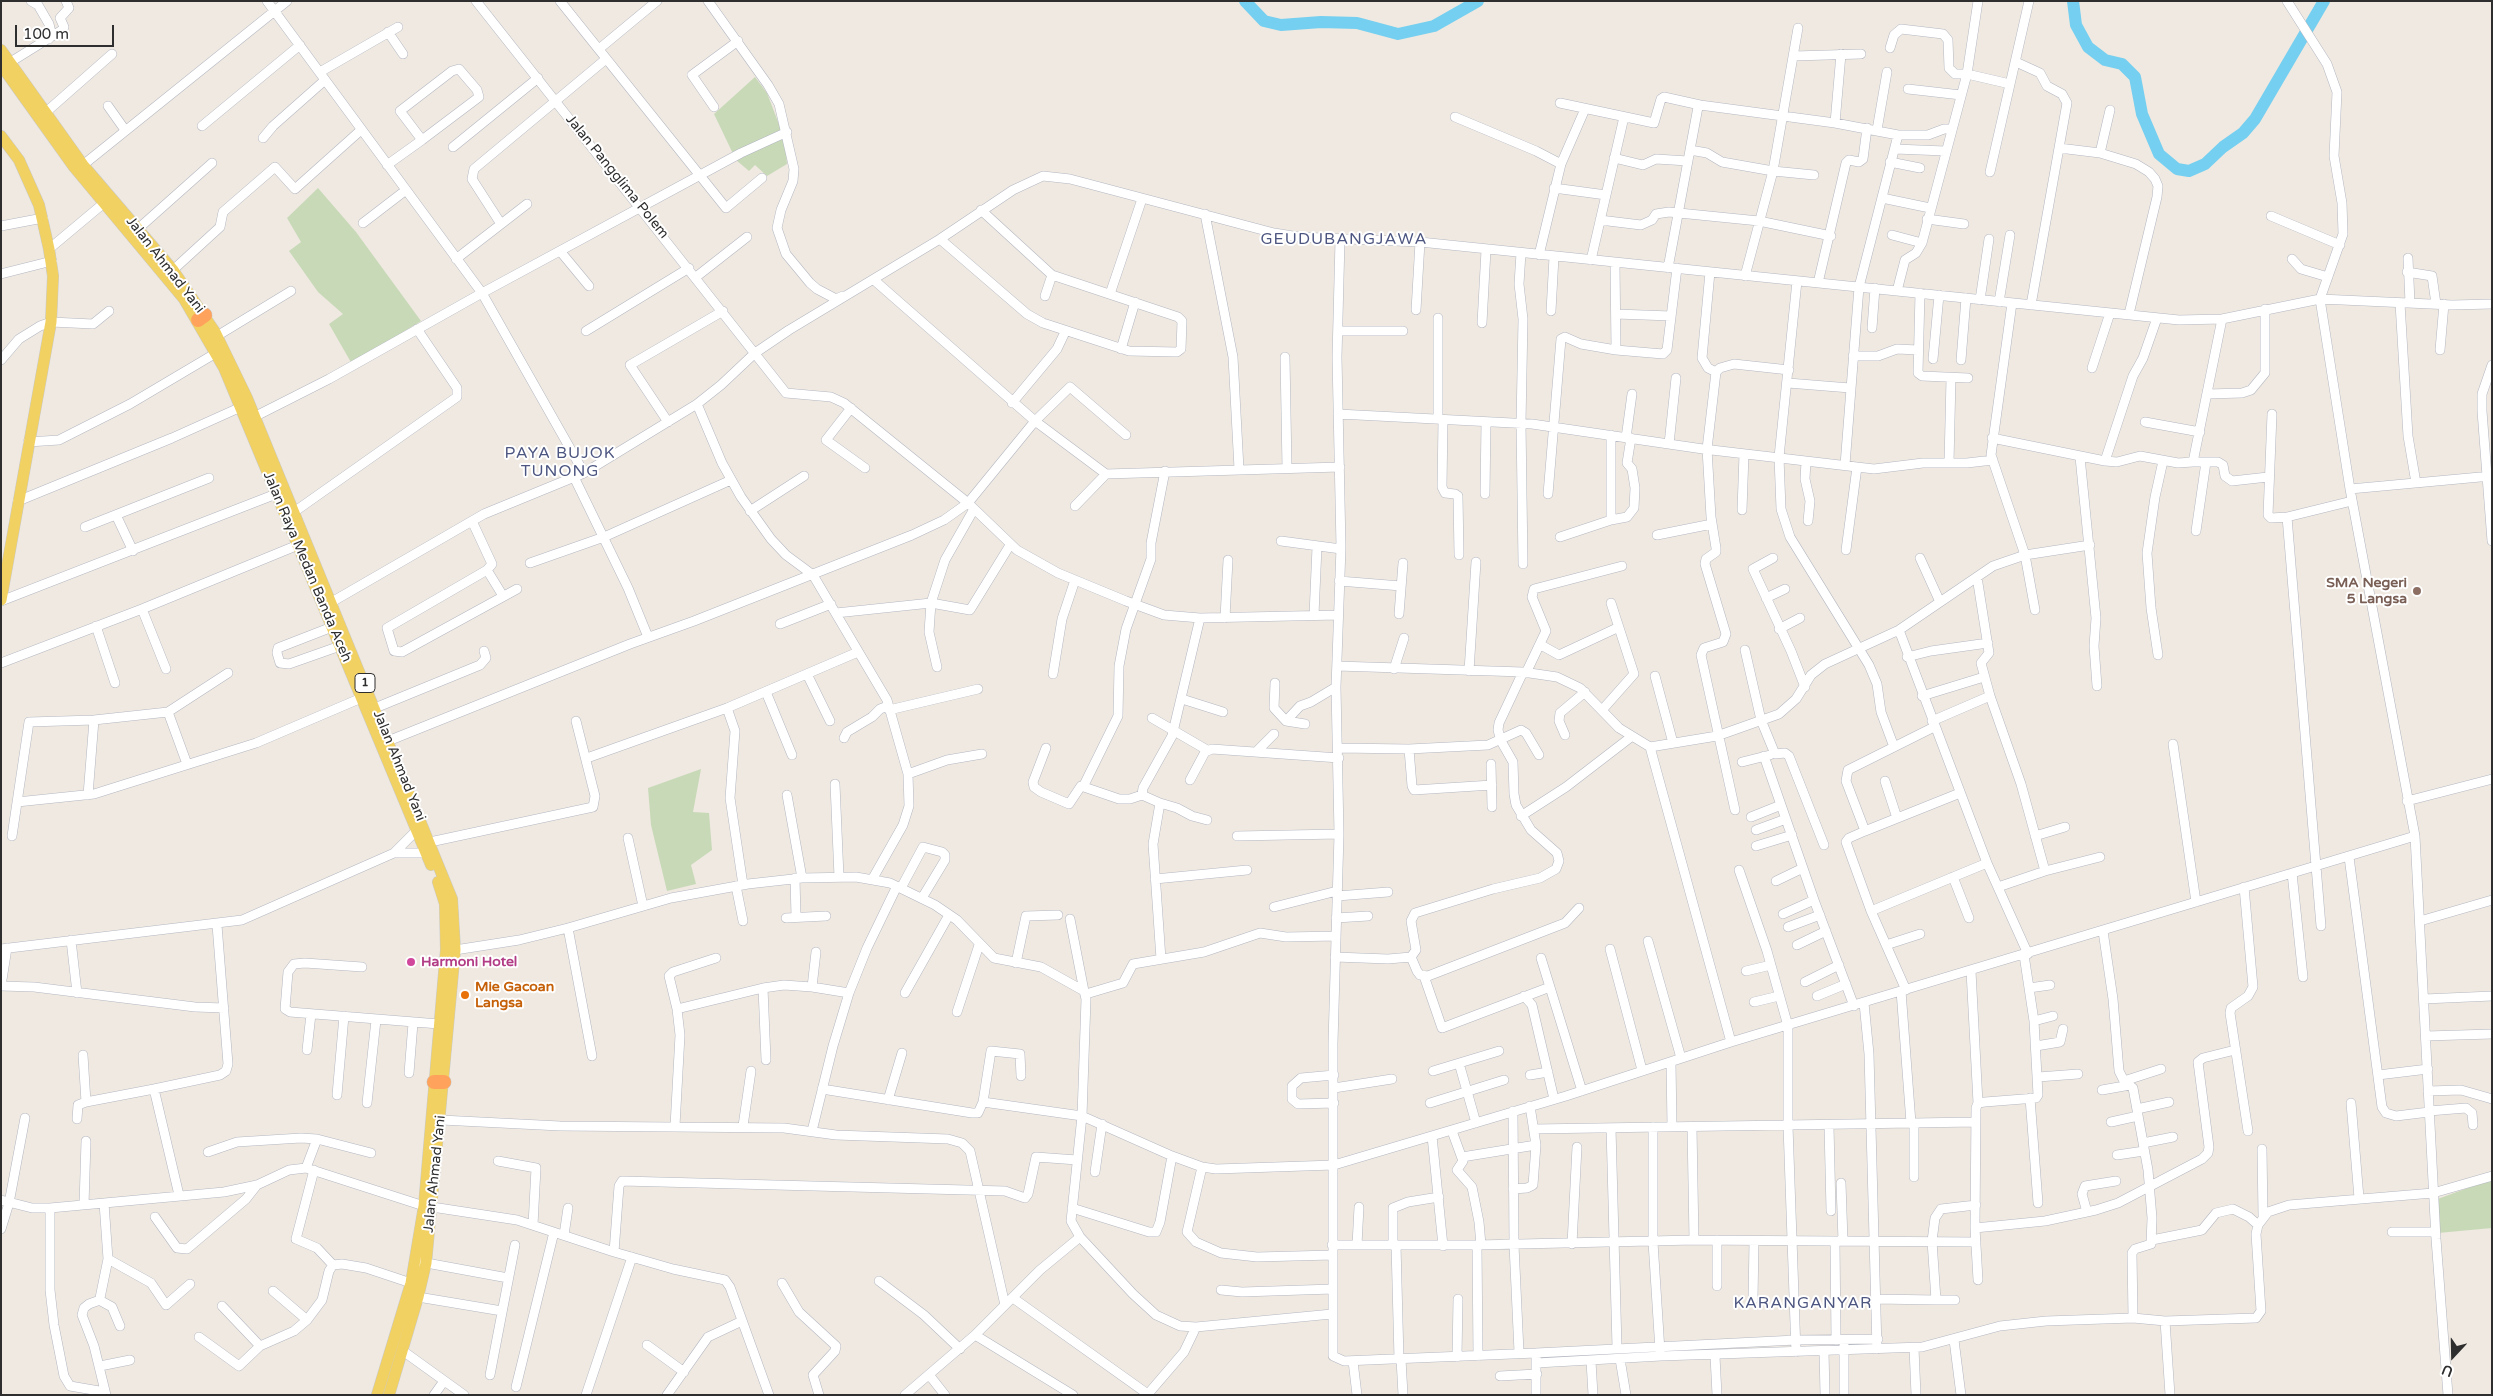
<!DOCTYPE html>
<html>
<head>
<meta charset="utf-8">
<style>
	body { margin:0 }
	#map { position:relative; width:2493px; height:1396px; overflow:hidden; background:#efe9e1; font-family:"Varela Round",sans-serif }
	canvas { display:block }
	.frame { position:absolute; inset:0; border:2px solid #2e2e2e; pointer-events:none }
	.north { position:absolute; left:2428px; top:1331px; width:50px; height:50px; -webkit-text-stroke:4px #fff; paint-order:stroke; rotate:201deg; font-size:14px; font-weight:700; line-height:20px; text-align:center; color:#2e2e2e }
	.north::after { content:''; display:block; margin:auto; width:18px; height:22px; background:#2e2e2e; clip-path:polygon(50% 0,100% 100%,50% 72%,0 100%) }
	.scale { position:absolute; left:15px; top:25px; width:99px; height:22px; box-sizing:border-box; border:2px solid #2e2e2e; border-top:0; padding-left:6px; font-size:15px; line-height:18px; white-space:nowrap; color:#2e2e2e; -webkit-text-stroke:4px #fff; paint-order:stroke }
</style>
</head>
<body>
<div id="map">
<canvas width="2493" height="1396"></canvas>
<div class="frame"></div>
<div class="north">U</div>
<div class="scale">100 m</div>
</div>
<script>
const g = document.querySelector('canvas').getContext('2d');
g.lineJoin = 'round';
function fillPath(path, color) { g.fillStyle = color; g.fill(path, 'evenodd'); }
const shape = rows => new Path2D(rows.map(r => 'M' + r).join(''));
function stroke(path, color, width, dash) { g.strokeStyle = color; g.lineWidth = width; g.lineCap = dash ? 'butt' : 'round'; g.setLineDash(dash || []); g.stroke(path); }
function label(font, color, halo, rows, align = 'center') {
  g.font = font + ' "Varela Round",sans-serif'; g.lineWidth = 4; g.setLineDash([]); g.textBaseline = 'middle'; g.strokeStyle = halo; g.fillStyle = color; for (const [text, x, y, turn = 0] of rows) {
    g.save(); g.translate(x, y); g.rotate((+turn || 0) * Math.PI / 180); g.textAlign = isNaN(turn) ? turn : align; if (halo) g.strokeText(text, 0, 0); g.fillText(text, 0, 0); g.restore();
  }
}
fillPath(shape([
	[755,77,767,93,785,140,787,164,767,176,755,165,749,171,736,160,714,114],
	[318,188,356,232,421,321,352,364,329,324,343,314,318,292,289,251,301,242,287,218],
	[701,769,693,812,709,813,712,850,691,865,696,884,667,891,651,825,648,788],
	[2492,1179,2492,1228,2438,1233,2435,1200]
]), '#c8d9b8');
stroke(shape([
	[1245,1,1264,21,1281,25,1321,22,1357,23,1398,34,1434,26,1478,1],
	[2073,1,2076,25,2088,47,2105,60,2122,64,2135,77,2142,114,2159,154,2177,169,2189,171,2205,164,2223,147,2243,133,2255,119,2324,1]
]), '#75cff0', 12);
const minor = shape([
	[31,1,38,5,49,24,51,32,49,39],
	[267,1,482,293,584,473],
	[476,1,786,393,831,397,844,403,968,503,1017,550,1058,573,1126,601,1164,615,1200,618,1338,615],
	[560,1,726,208,762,178],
	[708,1,768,85,779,104,794,169,793,181,781,210,777,228,786,254,810,283,817,289,836,299,843,296],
	[2287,1,2327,64,2337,92,2334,156,2342,203,2343,234,2320,299,2350,489,2415,836,2436,1239,2448,1395],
	[388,32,403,54],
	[1890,48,1894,35,1901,29,1943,34,1948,40,1949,68,1955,74,1967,74,2010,84],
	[599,49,657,1],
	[1794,56,1861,54],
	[2016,62,2040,73,2047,86,2062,94,2067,103,2031,305],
	[9,63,62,30,64,27,60,18,69,8,66,1],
	[320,72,398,27],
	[1908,89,1961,95],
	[1560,103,1654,123,1661,99,1664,97,1700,105],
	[108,106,125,130],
	[714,107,692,75,738,41],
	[45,113,112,54],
	[1455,117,1536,151,1561,164],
	[1835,123,1841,54],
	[202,126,300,45],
	[1877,130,1887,72],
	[1898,135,1928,135,1944,129,1951,129],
	[263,138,273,126,325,80],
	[453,147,538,78],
	[2059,148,2100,153,2136,164,2149,172,2155,179,2158,186,2157,197,2129,314],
	[1895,149,1945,151],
	[1690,150,1707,153,1722,162,1773,171,1814,175],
	[2100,153,2110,110],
	[1614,158,1643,165,1656,159,1688,161],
	[1890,162,1920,168],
	[83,165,287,1],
	[387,165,422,140,479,97,477,90,459,69,452,71,400,111,422,140],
	[1990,172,2029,1],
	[1554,188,1606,195],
	[1882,198,1930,208],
	[1205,214,1233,357,1239,469],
	[2271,216,2340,245],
	[1927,219,1964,224],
	[1600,220,1641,225,1652,220,1656,214,1669,212,1759,221,1831,236],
	[363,223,406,190],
	[501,224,472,179,474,169,606,59],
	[1,226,43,218],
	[139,228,212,163],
	[1892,235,1922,243],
	[940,239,1027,314,1043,323,1129,351,1177,352,1181,349,1182,321,1178,317,1052,275,981,210],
	[1340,240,1337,357,1341,547,1336,687,1339,834,1333,1043,1333,1356,1344,1361,1536,1353,1536,1395],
	[49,249,104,203],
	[560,251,589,286],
	[1521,253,1519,284,1523,319,1521,423,1523,564],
	[1539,255,1561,164,1585,109],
	[2408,258,2410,303],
	[456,259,527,204],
	[2292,259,2301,269,2328,277],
	[1591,260,1624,117],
	[1668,268,1698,107,1700,105,1835,123,1898,135,1859,287,1845,465],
	[173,270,220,227,223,212,275,167,295,189,361,130],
	[1710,272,1702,358,1708,368,1716,372],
	[2407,272,2432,276,2436,304],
	[1,274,52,261],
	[1745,276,1773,171,1798,28],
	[696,277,747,237],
	[1797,281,1779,457,1781,509,1790,537,1869,665,1877,684,1881,712,1894,747],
	[1818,283,1846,163,1849,160,1859,162,1863,159,1867,128],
	[1897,291,1905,260,1916,253,1922,243,1967,74,1978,1],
	[1920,293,1918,373,1922,376,1968,378],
	[1110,294,1142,199],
	[1045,296,1052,275],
	[1980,300,1989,239],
	[1999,302,2010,235],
	[2400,303,2408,436,2416,483],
	[1416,310,1420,242],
	[1551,311,1554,257],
	[1616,314,1671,316],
	[1482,323,1486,250],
	[1872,328,1875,288],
	[586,331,689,268],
	[1338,331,1403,331],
	[217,336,291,291],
	[1121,349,1135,302],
	[1616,350,1663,354,1667,350,1677,268],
	[2440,350,2444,304],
	[1853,356,1878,356,1897,349,1918,350],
	[1285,357,1287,468],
	[1933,359,1939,295],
	[1,360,19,339,40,326,51,322,93,324,109,311],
	[1961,360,1966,298],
	[2492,365,2482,394,2482,411,2492,541],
	[2092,368,2110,313],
	[1788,383,1850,388],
	[2208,394,2242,393,2251,390,2265,373,2265,309],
	[1012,403,1057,349,1065,332],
	[697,404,722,463,741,497,771,539,786,555,813,575,887,700,908,774,909,806,903,825,873,878],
	[851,408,826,440,865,468],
	[1338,414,1532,424,1703,449,1874,469,1923,463,1967,463,1993,460],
	[2272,414,2268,515,2271,518,2287,517,2352,501],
	[254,417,329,379,482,293,741,153,787,132],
	[1438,419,1438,318],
	[1443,420,1442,487,1445,493,1455,494,1458,496,1459,555],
	[668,422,630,365,723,311],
	[2145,422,2200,432],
	[1626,438,1632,394],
	[1992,438,2105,461,2117,462,2140,456,2178,463,2193,462,2222,319],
	[28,442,59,440,130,404,216,353],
	[1669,444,1676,378],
	[2080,457,2096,618,2094,646,2097,686],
	[1806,461,1805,479,1810,501,1808,521],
	[2105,461,2133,376,2143,358,2157,318],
	[2193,462,2218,462,2223,465,2225,476,2232,481,2268,477],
	[1949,463,1951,378],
	[1106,474,1035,421,1070,387,1126,435],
	[574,477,628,588,648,637],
	[2350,489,2491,476],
	[1485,494,1486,422],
	[1548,494,1561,339,1565,337,1581,344,1616,350,1615,263],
	[18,501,172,438,241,407],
	[1075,506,1106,474,1340,467],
	[1742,510,1744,454],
	[750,511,804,476],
	[294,512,457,397,457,388,417,329],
	[116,515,133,551],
	[2287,517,2321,926],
	[1611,520,1627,517,1634,508,1635,488,1632,469,1627,463,1631,438],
	[472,521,492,564,487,570,387,628,394,651,402,652,517,589],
	[85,527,209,478],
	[2196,531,2206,462],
	[1657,535,1712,524],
	[1560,537,1611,520,1611,435],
	[1281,541,1341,549],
	[1846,550,1857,467],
	[1773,558,1753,569,1791,651,1805,687],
	[1920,558,1940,602],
	[530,563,604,537,731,480],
	[487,570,503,596],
	[1339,581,1401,586],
	[1766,598,1785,589],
	[1,601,276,494],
	[330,603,484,514,584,473,697,404,721,385,755,353,789,330,940,239,1013,190,1043,176,1070,179,1274,233,1299,237,1420,242,2179,320,2222,319,2320,299,2452,305,2492,304],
	[142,609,166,669],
	[2035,610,2025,555,2090,545],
	[836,613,931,603,970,610,1010,545],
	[1399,614,1403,563],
	[1314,615,1317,547],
	[1225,618,1228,560],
	[780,624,831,604],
	[96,626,115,683],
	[332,627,278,648,277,653,280,663,289,664,340,646],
	[1779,629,1800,618],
	[1899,630,1987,863,2028,954],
	[1541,645,1559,655,1619,627],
	[1745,650,1761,720,1775,754,1785,753,1789,756,1824,845],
	[2158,655,2151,608,2147,553,2155,497,2163,461],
	[1907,657,1931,651,1988,643],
	[1,663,142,609,298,545],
	[1337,666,1523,672,1557,677,1580,688,1619,728,1650,747,1731,1042],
	[937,667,929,632,931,603,945,560,974,509],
	[1394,669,1404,638],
	[1469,671,1476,562],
	[1526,673,1546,631,1532,597,1534,589,1622,566],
	[807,674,830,721],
	[1053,674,1062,619,1075,580],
	[1655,676,1673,743],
	[1275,683,1274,708,1286,721,1305,724],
	[766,692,792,755],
	[1922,696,1984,677],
	[1990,696,2021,784,2045,871],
	[1182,699,1223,712],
	[375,708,480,665,486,658,484,651],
	[727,708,735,731,730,798,743,885],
	[1603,709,1634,674,1611,603],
	[889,710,978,689],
	[1152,718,1207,750],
	[94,720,168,712],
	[1286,721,1300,706,1311,702,1336,687],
	[1932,721,1990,696,1981,663,1989,653,1977,577],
	[1565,735,1559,721,1560,713,1585,692],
	[844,738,847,732,872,717,880,709,888,706],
	[388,741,630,644,694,621,912,535,944,520,968,503,1035,421,874,280],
	[2173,744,2196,902],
	[1650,747,1717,736,1779,714,1796,699,1811,675,1825,664,1899,630,1993,566,2025,555,1991,455,2012,303],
	[1046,748,1033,782,1034,787,1041,792,1069,804,1081,786,1119,799,1130,799,1142,795,1160,803,1153,844,1161,959],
	[1338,748,1409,749,1488,745,1521,730,1526,733,1539,755],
	[1409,749,1412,786,1414,790,1492,785],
	[1257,751,1274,734],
	[1764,756,1814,900,1854,1006],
	[587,758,727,708,858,652],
	[1742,762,1770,755],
	[187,764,168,712,228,673],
	[1491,764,1492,807],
	[908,774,947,760,982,754],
	[1190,780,1205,752,1212,749,1339,758],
	[1885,781,1897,818],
	[835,784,839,877],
	[1083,787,1118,716,1119,666,1126,629,1151,559,1151,543,1165,471],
	[787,795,802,878],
	[1142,795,1143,788,1172,736,1200,618],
	[2407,801,2492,779],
	[17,802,94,794,256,743,366,696],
	[1160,803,1177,808,1192,816,1207,820],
	[1735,810,1701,655,1704,648,1723,642,1726,634,1705,564,1706,559,1716,552,1716,548,1711,517,1707,449,1716,372,1720,368,1734,364,1789,370],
	[1521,816,1566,787,1631,737],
	[1751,817,1781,805],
	[1756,830,1786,819],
	[1865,831,1846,781,1848,770,1934,727],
	[12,836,29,722,94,720,88,795],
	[1237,836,1339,834],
	[2035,836,2065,827],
	[628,838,643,906],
	[430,842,593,807,595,796,576,721],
	[1756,846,1792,835],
	[394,853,426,853],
	[2349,857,2382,1107,2386,1113,2396,1116,2429,1112],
	[1739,870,1767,951,1788,1026,1788,1126,1796,1352],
	[2292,873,2303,977],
	[1953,877,1969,918],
	[795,878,796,917],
	[1155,879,1247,870],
	[1776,881,1803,868],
	[736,886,743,921],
	[1998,887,2045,871,2100,857],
	[2244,887,2253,987,2248,996,2231,1008,2230,1013,2248,1131],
	[901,888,923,847,942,852,945,855,945,860,922,898],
	[1337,896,1388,892],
	[1274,907,1337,891],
	[1871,911,1987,863],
	[1783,914,1814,900],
	[786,918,826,916],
	[1336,918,1368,916],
	[1070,919,1084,991],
	[2420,921,2492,900],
	[1788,927,1820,915],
	[568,928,592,1056],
	[2103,931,2113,999,2119,1071,2124,1081,2133,1088,2148,1170,2152,1218,2151,1244,2135,1249,2132,1253,2133,1318],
	[71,940,77,993],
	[1648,941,1681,1058],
	[1797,945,1826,931],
	[1886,945,1920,934],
	[1,949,242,920,394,853,416,831],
	[1610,949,1642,1070],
	[455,950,519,940,568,928,671,898,748,884,802,878,856,877,890,883,935,905,957,920,994,958,1041,967,1084,991,1086,999,1082,1116,1071,1221,1080,1237,1133,1294,1156,1315,1180,1326,1196,1327,1332,1314],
	[1335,957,1388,959,1411,957,1416,950,1411,921,1415,913,1493,889,1540,878,1556,869,1559,861,1557,853,1531,830,1516,805,1514,794,1513,762,1501,741,1498,730,1499,723,1523,672],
	[1411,957,1417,971,1420,975,1428,976,1565,923,1579,908],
	[1541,958,1582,1091],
	[1016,963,1026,916,1058,915],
	[362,967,305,963,294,964,288,972,285,1009,290,1012,439,1024],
	[1746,971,1771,965],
	[1971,971,1978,1103],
	[1424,976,1442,1028,1550,987],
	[1805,982,1839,965],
	[1,986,34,987,195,1007,224,1008],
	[1,986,7,948],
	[812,987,816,952],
	[763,988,766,1060],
	[2029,988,2050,985],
	[1906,990,1871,911,1846,842,1849,838,1865,831,1960,793],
	[1901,991,1911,1123],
	[905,993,949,915],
	[1086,994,1123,983,1133,964,1204,952,1260,933,1286,937,1336,936],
	[1524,996,1532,1005,1554,1099],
	[1817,996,1846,984],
	[2424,999,2492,996],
	[1754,1002,1779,996],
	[1864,1003,1869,1054,1877,1349],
	[677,1009,763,988,784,985,812,987,849,993],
	[957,1012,979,945],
	[2034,1021,2053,1016],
	[2426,1036,2492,1034],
	[2036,1046,2060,1042,2063,1029],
	[307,1050,311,1014],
	[83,1055,86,1102],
	[1671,1062,1672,1127],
	[1459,1063,1476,1123],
	[1433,1071,1499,1051],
	[409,1073,413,1023],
	[1334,1075,1301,1078,1292,1086,1292,1099,1298,1104,1334,1103],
	[1530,1075,1548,1072],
	[2378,1075,2428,1069],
	[2038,1077,2078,1074],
	[2124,1081,2161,1069],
	[1334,1088,1392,1079],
	[154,1089,179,1195],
	[822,1089,972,1113,978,1113,983,1102,1082,1116,1172,1156,1202,1167,1216,1169,1334,1165,1566,1096,1731,1042,2415,836],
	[2102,1090,2130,1085],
	[2428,1091,2461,1090,2492,1099],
	[337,1095,344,1016],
	[2030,1098,2038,1203],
	[888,1100,902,1053],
	[983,1102,991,1051,1020,1054,1021,1076],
	[367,1103,376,1020],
	[1430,1103,1504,1080],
	[2351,1103,2359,1198],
	[1530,1106,1536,1145],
	[2137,1109,2169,1102],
	[1513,1111,1514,1245,1519,1352],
	[2429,1111,2466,1108,2472,1113,2473,1125],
	[77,1119,78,1105,86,1102,154,1089,220,1075,226,1071,228,1064,217,925],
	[441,1120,560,1126,784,1128,836,1135,948,1139,962,1143,970,1151,1005,1305],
	[2111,1122,2138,1116],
	[675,1126,680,1035,677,1009,669,976,673,972,716,958],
	[743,1126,751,1071],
	[1829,1126,1831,1211],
	[1653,1127,1653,1242,1660,1351],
	[1692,1127,1694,1240],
	[1611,1128,1617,1347],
	[1534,1129,1976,1122],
	[812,1131,833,1046,849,993,867,948,897,886],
	[1452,1131,1463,1161,1457,1170,1472,1187,1479,1222,1481,1245],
	[1432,1136,1443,1246],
	[2143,1143,2173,1137],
	[2262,1149,2263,1216],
	[208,1152,237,1142,301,1138,317,1139],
	[2117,1155,2144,1151],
	[1462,1157,1536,1145,1533,1185,1527,1188,1513,1189],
	[498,1161,536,1168,533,1225],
	[1202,1167,1187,1232,1196,1242,1221,1253,1257,1257,1332,1255],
	[306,1168,317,1139,371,1153],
	[314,1170,296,1239,317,1248,333,1265],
	[1095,1172,1102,1124],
	[1914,1177,1914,1123],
	[1841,1183,1843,1241],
	[1,1200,32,1208,50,1208,224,1192,257,1185,289,1170,306,1168,424,1206],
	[104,1203,108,1259,100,1298,101,1301,112,1307,120,1326],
	[84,1205,86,1141],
	[432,1207,517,1220,614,1252,673,1269,725,1280,730,1287,769,1395],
	[50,1208,50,1290,54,1325,64,1376,70,1386,105,1392],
	[1072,1208,1149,1232,1156,1232,1160,1222,1172,1156],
	[2087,1212,2082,1194,2085,1186,2116,1181],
	[155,1217,177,1248,187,1249,246,1199,257,1185],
	[1975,1228,2045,1221,2096,1210,2118,1203,2202,1159,2208,1153,2209,1147,2198,1062,2203,1058,2235,1050],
	[1,1229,9,1203,25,1118],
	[2392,1232,2435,1232],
	[564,1235,568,1208],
	[1717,1240,1717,1286],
	[2152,1240,2202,1230,2216,1213,2233,1209,2249,1217,2258,1225],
	[1835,1241,1836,1340],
	[1572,1244,1577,1147],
	[1332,1245,1477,1245,1694,1240,1976,1242],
	[1357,1245,1359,1207],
	[1393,1245,1393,1208,1408,1202,1439,1197],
	[1396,1245,1399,1359],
	[1477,1245,1478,1356],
	[614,1252,619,1186,622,1181,1005,1191,1025,1198,1028,1194,1036,1157,1077,1160],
	[108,1259,151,1283,166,1305,190,1284],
	[421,1262,508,1278],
	[1978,1280,1975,1228,1976,1108,1978,1103,1985,1102,2036,1098,2038,1095,2034,1021,2024,955],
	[879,1281,924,1315,960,1349],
	[782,1283,799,1312,836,1346,835,1351,813,1375,819,1395],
	[1221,1290,1242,1292,1333,1289],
	[273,1291,307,1320],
	[418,1297,502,1311],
	[1013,1298,1149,1395],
	[1876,1299,1936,1300],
	[100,1300,89,1304,84,1308,82,1315,94,1346,106,1395],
	[1753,1300,1754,1241],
	[1955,1300,1936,1300,1932,1241,1935,1218,1941,1209,1976,1205],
	[222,1306,260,1346],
	[2165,1321,2170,1395],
	[975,1335,1073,1395],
	[199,1337,239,1366,260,1346,294,1331,307,1320,322,1300,329,1271,333,1265,342,1264,366,1268,411,1283],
	[1954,1340,1961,1395],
	[647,1345,684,1372],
	[1914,1348,1916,1395],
	[403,1351,464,1395],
	[1824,1351,1825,1395],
	[1536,1353,1796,1340,1878,1339],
	[1715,1356,1717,1395],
	[1457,1357,1458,1299],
	[1401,1359,1403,1395],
	[1620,1359,1626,1395],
	[1353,1361,1357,1395],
	[1591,1361,1593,1395],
	[1537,1363,1661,1356,1922,1347,2000,1326,2046,1321,2133,1318,2165,1321,2256,1318,2261,1311,2256,1234,2258,1225,2268,1212,2289,1205,2433,1193,2492,1176],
	[100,1366,130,1360],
	[490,1375,515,1245],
	[930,1376,945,1395],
	[1500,1376,1537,1374],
	[516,1387,554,1232],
	[1148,1394,1184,1352,1196,1327],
	[434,1395,444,1381],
	[586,1395,632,1257],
	[667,1395,708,1337,742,1321],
	[905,1395,975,1335,1040,1270,1080,1237],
	[1844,1395,1844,1345]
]);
const major = shape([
	[1,50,83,165,173,270,215,332,247,398,452,899,455,950,426,1263,418,1297,389,1395],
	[1,65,74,167,184,299,224,368,431,865],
	[1,136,19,160,39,205,49,249,53,276,51,322,1,600],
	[377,1395,411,1283,424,1206,446,950,445,904,438,882]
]);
const highway = shape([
	[198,320,205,315],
	[434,1082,444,1082]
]);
stroke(minor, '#b4b7c1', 10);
stroke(major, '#c9c9c9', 12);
stroke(highway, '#c9c9c9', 15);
stroke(minor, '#fff', 9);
stroke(major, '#f2d163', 11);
stroke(highway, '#ffa35c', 14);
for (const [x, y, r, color] of [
	[2417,591,5,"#8d6e63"],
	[411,962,5,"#d1479c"],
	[465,995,5,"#e8710a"]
]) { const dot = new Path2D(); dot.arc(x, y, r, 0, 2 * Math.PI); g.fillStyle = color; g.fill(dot); stroke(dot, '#fff', 2); }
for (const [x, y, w] of [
	[365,683,20]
]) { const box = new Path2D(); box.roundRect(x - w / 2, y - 9.5, w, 19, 4); g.fillStyle = '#fff'; g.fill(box); stroke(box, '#2e2e2e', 1); }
label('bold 12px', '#2e2e2e', null, [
	["1",365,683]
]);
label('14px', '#2e2e2e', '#fff', [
	["Jalan Pangglima Polem",617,177,51],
	["Jalan Ahmad Yani",165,265,52],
	["Jalan Raya Medan Banda Aceh",307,567,67],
	["Jalan Ahmad Yani",399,766,68],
	["Jalan Ahmad Yani",435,1174,-84]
]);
label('bold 14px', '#785e54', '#fff', [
	["SMA Negeri",2407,583],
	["5 Langsa",2407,599]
], 'right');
label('bold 14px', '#b23c85', '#fff', [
	["Harmoni Hotel",421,962]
], 'left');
label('bold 14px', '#c56008', '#fff', [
	["Mie Gacoan",475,987],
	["Langsa",475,1003]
], 'left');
g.letterSpacing = '1px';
label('16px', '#4d5680', '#fff', [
	["GEUDUBANGJAWA",1344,240],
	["PAYA BUJOK",560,454],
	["TUNONG",560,472],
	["KARANGANYAR",1803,1304]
]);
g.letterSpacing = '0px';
</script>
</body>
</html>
